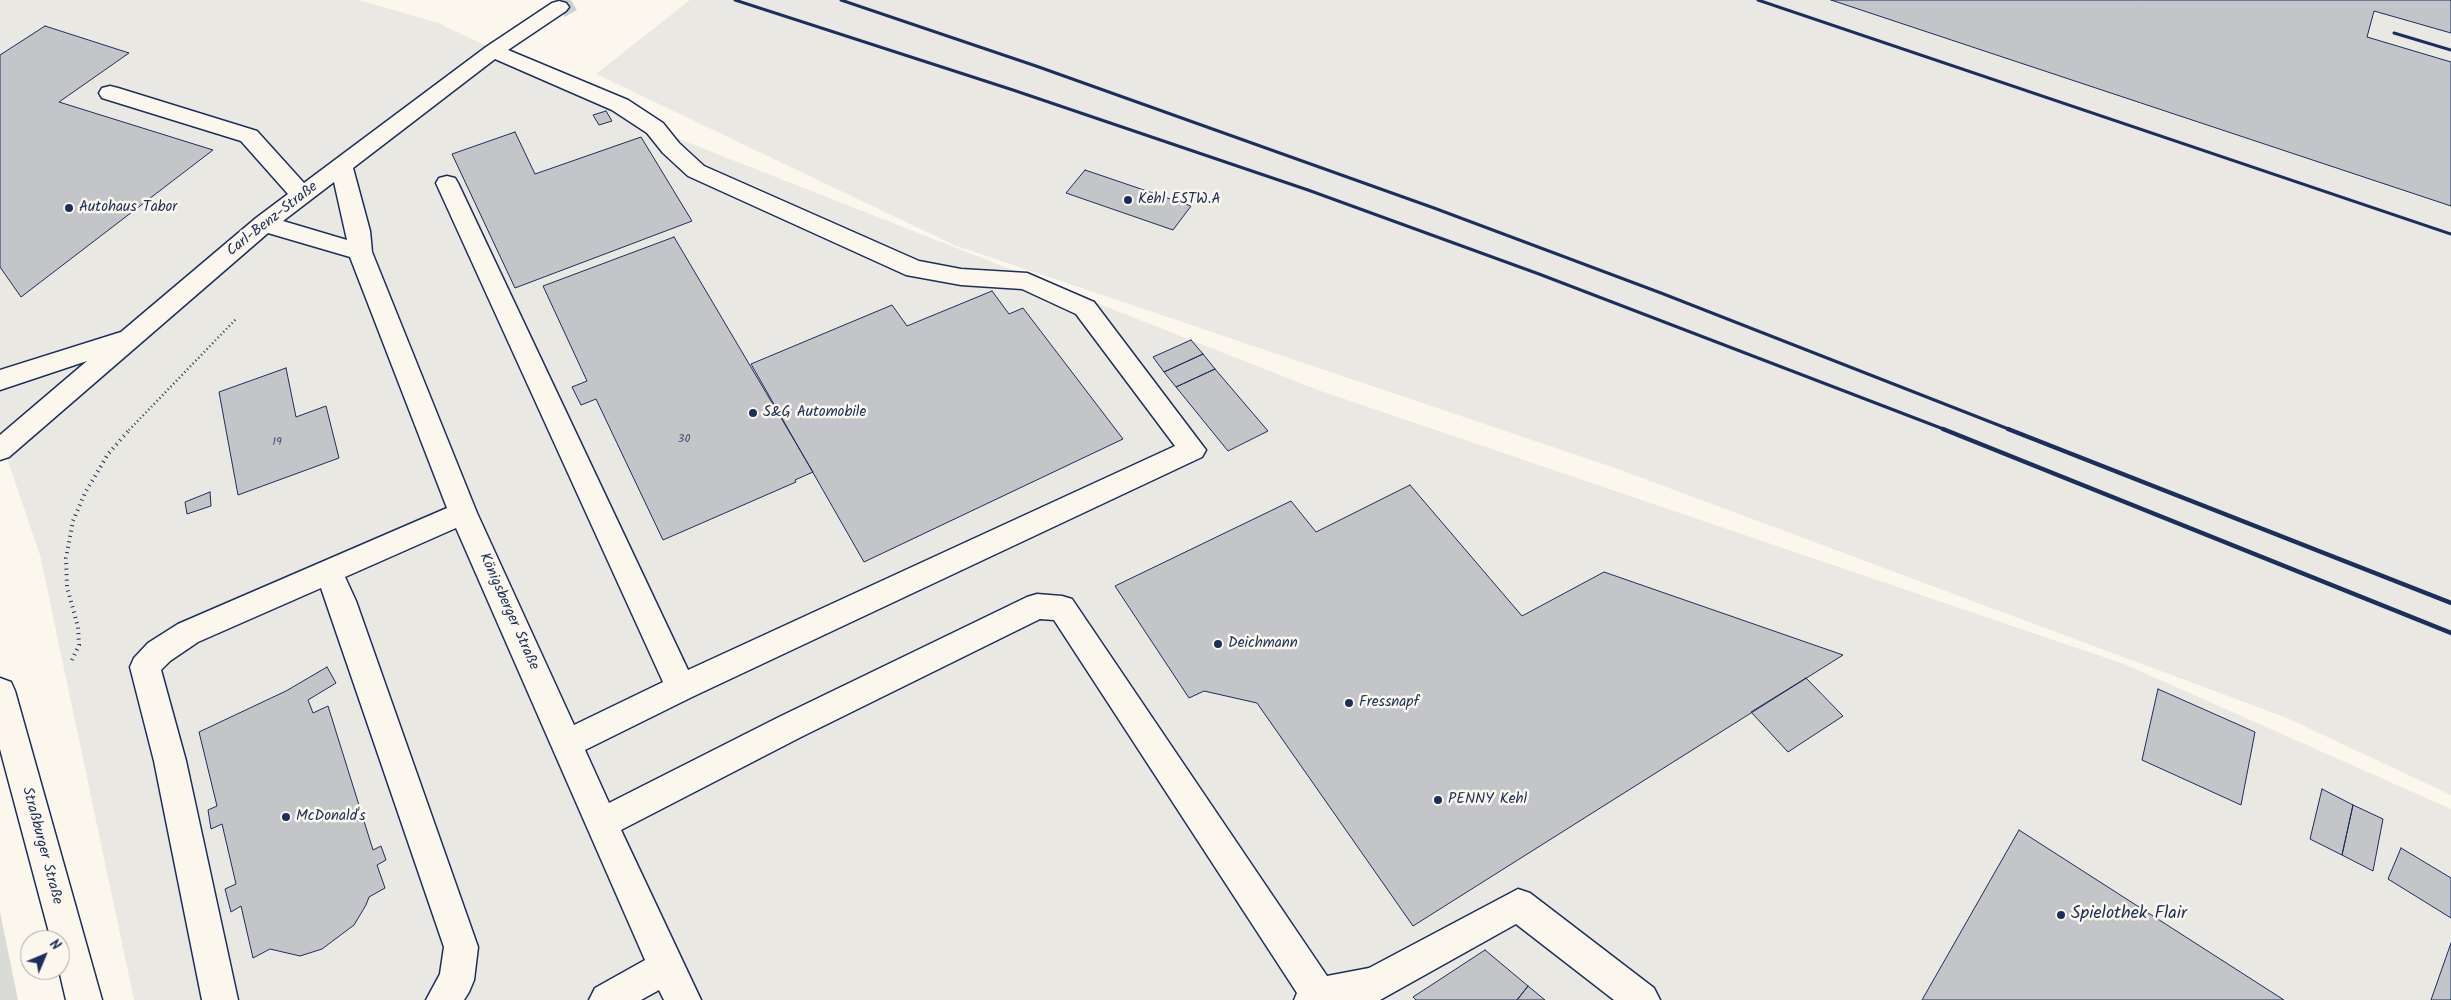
<!DOCTYPE html>
<html>
<head>
<meta charset="utf-8">
<style>
	body { margin:0 }
	#map { position:relative; width:2451px; height:1000px; overflow:hidden; background:#fbf7ec; font-family:Kalam,sans-serif }
	canvas { display:block }
	.north { position:absolute; left:20px; top:930px; width:50px; height:50px; box-sizing:border-box; background:#fbf7ec; border:1px solid #a1a7b3; border-radius:50%; rotate:45deg; font-size:14px; font-weight:700; line-height:20px; text-align:center; color:#1b2f5e }
	.north::after { content:''; display:block; margin:auto; width:18px; height:22px; background:#1b2f5e; clip-path:polygon(50% 0,100% 100%,50% 72%,0 100%) }
</style>
</head>
<body>
<div id="map">
<canvas width="2451" height="1000"></canvas>
<div class="north">N</div>
</div>
<script>
const g = document.querySelector('canvas').getContext('2d');
g.lineJoin = 'round';
function fillPath(path, color) { g.fillStyle = color; g.fill(path, 'evenodd'); }
const shape = rows => new Path2D(rows.map(r => 'M' + r).join(''));
function stroke(path, color, width, dash) { g.strokeStyle = color; g.lineWidth = width; g.lineCap = dash ? 'butt' : 'round'; g.setLineDash(dash || []); g.stroke(path); }
function label(font, color, halo, rows, align = 'center') {
  g.font = font + ' Kalam,sans-serif'; g.lineWidth = 5; g.setLineDash([]); g.textBaseline = 'middle'; g.strokeStyle = halo; g.fillStyle = color; for (const [text, x, y, turn = 0] of rows) {
    g.save(); g.translate(x, y); g.rotate((+turn || 0) * Math.PI / 180); g.textAlign = isNaN(turn) ? turn : align; if (halo) g.strokeText(text, 0, 0); g.fillText(text, 0, 0); g.restore();
  }
}
fillPath(shape([
	[0,0,359,0,438,23,684,141,1318,390,2124,664,2451,809,2451,1000,134,1000,40,555,3,447,0,444],
	[690,0,2451,0,2451,795,2287,718,1618,469,954,245,596,74]
]), '#eae8e2');
fillPath(shape([
	[0,912,18,1000,0,1000]
]), '#dadad7');
const building = shape([
	[1831,0,2451,0,2451,33,2374,11,2367,37,2451,62,2451,206,1831,0],
	[45,26,129,53,59,102,213,150,21,297,0,267,0,55,45,26],
	[606,111,612,121,599,125,593,115,606,111],
	[515,132,535,174,641,137,692,221,515,288,452,154,515,132],
	[1085,170,1191,206,1173,230,1066,193,1085,170],
	[674,237,813,472,795,480,796,482,663,540,596,399,581,405,572,387,587,381,543,286,674,237],
	[992,291,1009,314,1023,308,1123,439,864,562,751,364,892,305,907,326,992,291],
	[1191,340,1203,354,1164,372,1153,357,1191,340],
	[1203,354,1215,369,1176,387,1164,372,1203,354],
	[286,368,296,417,326,406,339,458,238,495,219,392,286,368],
	[1215,369,1268,431,1228,451,1176,387,1215,369],
	[1410,485,1522,616,1604,572,1843,655,1413,926,1257,703,1204,691,1189,698,1115,586,1291,501,1316,532,1410,485],
	[210,492,211,506,187,514,185,502,210,492],
	[327,667,336,683,308,700,313,713,328,706,373,850,381,846,386,860,377,865,385,888,369,897,366,905,354,925,322,949,300,956,270,949,253,958,241,906,231,912,225,889,236,884,222,824,211,829,208,810,217,806,199,732,286,691,327,667],
	[1806,678,1843,716,1788,752,1751,712,1806,678],
	[2158,689,2255,732,2241,805,2142,760,2158,689],
	[2322,789,2353,805,2342,855,2310,839,2322,789],
	[2353,805,2383,819,2373,871,2342,855,2353,805],
	[2019,830,2284,1000,1922,1000,2019,830],
	[2401,848,2451,878,2451,918,2388,879,2401,848],
	[2451,943,2451,1000,2431,1000,2451,943],
	[1485,950,1528,986,1517,1000,1416,1000,1413,997,1485,950],
	[1528,986,1545,1000,1517,1000,1528,986]
]);
fillPath(building, '#c3c5c9');
stroke(building, '#1b2f5e', 1);
stroke(shape([
	[559,7,571,0]
]), '#cecfd0', 23, [23, 11]);
const minor = shape([
	[559,1,566,3,569,7,566,11,508,50,628,100,663,123,679,143,704,166,919,261,961,269,1027,273,1094,302,1206,450,1202,457,692,697,585,750,609,803,779,717,1027,597,1037,594,1062,596,1072,599,1327,976,1369,968,1518,889,1530,893,1654,988,1660,1000,1614,1000,1516,924,1380,1000,1294,1000,1297,993,1054,620,1040,619,801,737,621,830,701,1000,664,1000,659,990,641,1000,589,1000,595,988,645,960,456,528,345,577,356,601,478,947,474,980,469,992,464,1000,426,1000,440,974,444,947,321,588,198,642,170,661,161,670,186,761,238,1000,202,1000,154,761,130,667,134,658,148,643,178,624,447,508,350,257,268,233,9,457,0,460,0,435,87,361,0,390,0,370,121,332,256,218,288,194,241,141,102,98,99,93,102,88,110,86,118,88,257,131,304,183,486,47,552,3,559,1],
	[495,59,612,110,647,133,663,153,688,176,906,275,961,285,1022,289,1076,314,1175,446,688,670,458,183,455,178,447,176,439,178,436,183,663,682,574,725,477,513,372,252,370,231,353,168,495,59],
	[334,182,347,240,283,221,334,182]
]);
const major = shape([
	[0,678,11,682,15,691,102,1000,66,1000,59,970,60,940,51,940,0,749,0,678]
]);
stroke(minor, '#1b2f5e', 3);
stroke(major, '#1b2f5e', 3);
stroke(shape([
	[129,430,237,318]
]), '#1b2f5e', 2.5, [1, 3]);
stroke(shape([
	[72,660,79,645,78,627,67,587,66,558,73,521,85,493,108,454,130,429]
]), '#1b2f5e', 4, [1, 4.5]);
fillPath(minor, '#fbf7ec');
fillPath(major, '#fbf7ec');
stroke(shape([
	[735,0,1013,90,1308,190,1539,274,1946,430],
	[841,0,1036,66,1434,208,1661,293,2011,430],
	[1758,0,2451,234],
	[2394,33,2451,50]
]), '#1b2f5e', 3);
stroke(shape([
	[1943,429,2451,633],
	[2008,429,2451,603]
]), '#1b2f5e', 4.5);
for (const [x, y, r, color] of [
	[1128,200,5,"#1b2f5e"],
	[69,208,5,"#1b2f5e"],
	[753,413,5,"#1b2f5e"],
	[1218,644,5,"#1b2f5e"],
	[1349,703,5,"#1b2f5e"],
	[1438,800,5,"#1b2f5e"],
	[286,817,5,"#1b2f5e"],
	[2061,915,5,"#1b2f5e"]
]) { const dot = new Path2D(); dot.arc(x, y, r, 0, 2 * Math.PI); g.fillStyle = color; g.fill(dot); stroke(dot, '#fbf7ec', 2); }
label('12px', '#455479', null, [
	["30",684,440],
	["19",277,443]
]);
label('15px', '#1b2f5e', '#fbf7ec', [
	["Kehl ESTW.A",1138,200],
	["Autohaus Tabor",79,208],
	["S&G Automobile",763,413],
	["Deichmann",1228,644],
	["Fressnapf",1359,703],
	["PENNY Kehl",1448,800],
	["McDonald's",296,817]
], 'left');
label('15px', '#1b2f5e', '#fbf7ec', [
	["Carl-Benz-Straße",273,220,-38],
	["Königsberger Straße",508,612,66],
	["Straßburger Straße",41,846,75]
]);
label('18px', '#1b2f5e', '#fbf7ec', [
	["Spielothek Flair",2071,915]
], 'left');
</script>
</body>
</html>
